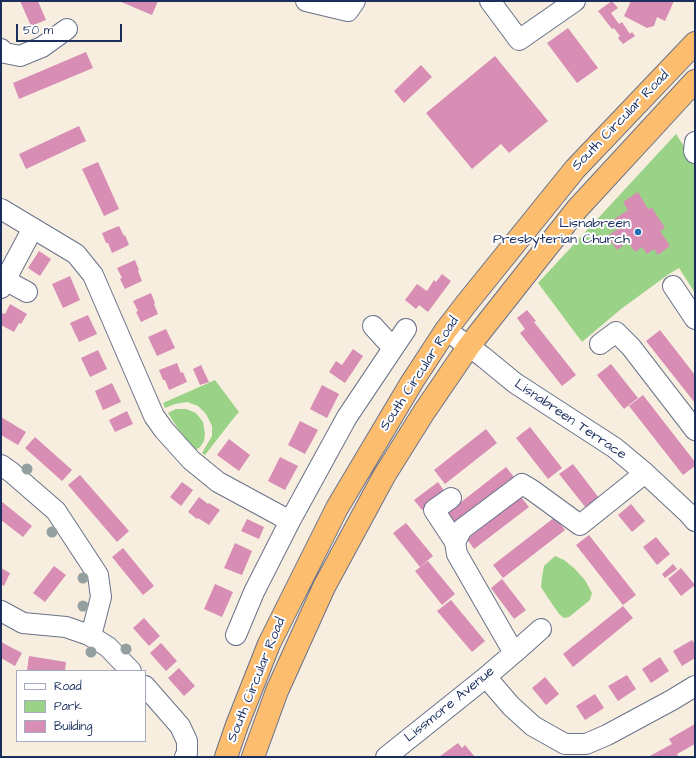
<!DOCTYPE html>
<html>
<head>
<meta charset="utf-8">
<style>
	body { margin:0 }
	#map { position:relative; width:696px; height:758px; overflow:hidden; background:#f8eedf; font-family:"Architects Daughter",sans-serif }
	canvas { display:block }
	.frame { position:absolute; inset:0; border:2px solid #1b2f5e; pointer-events:none }
	.legend { position:absolute; left:16px; top:670px; width:130px; height:72px; box-sizing:border-box; background:#fff; border:1px solid #a4acbf; margin:0; padding:5px 7px; list-style:none; font-size:12px; color:#1b2f5e }
	.legend li { display:flex; align-items:center; gap:8px; height:20px }
	.legend b { width:20px; border:1px solid #a4acbf }
	.scale { position:absolute; left:16px; top:24px; width:106px; height:18px; box-sizing:border-box; border:2px solid #1b2f5e; border-top:0; padding-left:5px; font-size:12px; line-height:14px; white-space:nowrap; color:#1b2f5e; -webkit-text-stroke:3px #fff; paint-order:stroke }
</style>
</head>
<body>
<div id="map">
<canvas width="696" height="758"></canvas>
<div class="frame"></div>
<ul class="legend">
<li><b style="height:5px;background:#fff"></b>Road</li>
<li><b style="height:11px;background:#9ad387"></b>Park</li>
<li><b style="height:11px;background:#d88db5"></b>Building</li>
</ul>
<div class="scale">50 m</div>
</div>
<script>
const g = document.querySelector('canvas').getContext('2d');
g.lineJoin = 'round';
function fillPath(path, color) { g.fillStyle = color; g.fill(path, 'evenodd'); }
const shape = rows => new Path2D(rows.map(r => 'M' + r).join(''));
function stroke(path, color, width, dash) { g.strokeStyle = color; g.lineWidth = width; g.lineCap = dash ? 'butt' : 'round'; g.setLineDash(dash || []); g.stroke(path); }
function label(font, color, halo, rows, align = 'center') {
  g.font = font + ' "Architects Daughter",sans-serif'; g.lineWidth = 4; g.setLineDash([]); g.textBaseline = 'middle'; g.strokeStyle = halo; g.fillStyle = color; for (const [text, x, y, turn = 0] of rows) {
    g.save(); g.translate(x, y); g.rotate((+turn || 0) * Math.PI / 180); g.textAlign = isNaN(turn) ? turn : align; if (halo) g.strokeText(text, 0, 0); g.fillText(text, 0, 0); g.restore();
  }
}
fillPath(shape([
	[676,134,695,163,695,293,679,268,669,274,621,309,582,342,538,283],
	[215,380,239,412,233,419,205,455,202,453,212,436,212,426,206,414,198,406,187,402,175,404,165,408,163,403],
	[176,409,186,409,196,413,203,422,205,434,204,441,200,447,196,450,178,429,168,413],
	[555,556,564,560,574,568,585,580,592,593,590,600,569,617,564,618,559,614,546,595,541,587,542,577,544,566]
]), '#9ad387');
fillPath(shape([
	[20,1,38,1,46,20,31,26],
	[119,1,158,1,152,15],
	[612,1,618,8,611,13,619,24,622,22,630,34,632,32,635,36,623,44,618,38,620,36,614,28,612,29,598,11],
	[631,1,674,1,665,21,657,17,654,26,647,28,624,16],
	[568,28,598,68,577,83,547,43],
	[86,52,93,68,19,99,13,83],
	[495,56,548,121,509,153,501,144,472,169,426,113],
	[421,65,432,77,404,103,394,91],
	[79,126,86,141,26,169,19,154],
	[98,162,119,209,104,216,82,169],
	[638,192,648,209,652,208,665,228,660,231,670,246,658,255,654,249,647,254,642,247,635,252,628,242,617,250,607,236,618,229,613,220,628,210,623,202],
	[119,226,124,236,125,235,129,245,112,253,108,243,106,243,102,233],
	[39,251,51,259,40,276,28,268],
	[135,260,139,270,138,271,142,281,125,289,120,279,122,278,117,268],
	[442,274,451,281,428,312,419,305,416,309,405,300,417,284,427,291,434,280,436,282],
	[70,276,80,300,63,308,52,284],
	[151,293,155,303,154,304,158,314,141,322,136,312,138,311,133,301],
	[10,304,27,314,21,324,19,323,14,332,1,325,1,316,3,313,5,314],
	[527,310,536,321,534,322,576,375,562,386,520,333,525,329,517,318],
	[88,315,97,334,79,342,70,323],
	[166,329,175,348,157,356,148,337],
	[660,330,695,375,695,403,646,341],
	[353,349,363,356,345,383,329,372,336,361,342,365],
	[98,350,107,369,90,377,81,358],
	[177,363,181,373,183,372,187,382,169,390,165,380,163,380,159,370],
	[611,364,638,398,624,409,597,375],
	[201,365,209,382,200,385,193,369],
	[112,383,121,402,103,410,95,391],
	[322,385,339,394,327,418,310,409],
	[643,395,695,462,695,466,683,475,629,406],
	[127,411,133,424,115,432,109,420],
	[1,417,26,432,18,445,1,435],
	[300,421,318,430,305,454,288,445],
	[530,427,562,468,548,479,516,438],
	[486,429,497,443,445,484,434,470],
	[35,437,72,470,62,481,25,448],
	[229,439,250,455,239,471,217,455],
	[280,457,298,466,285,490,268,481],
	[573,464,599,498,586,508,559,474],
	[506,467,514,477,454,523,447,513],
	[80,475,129,531,117,542,68,485],
	[182,482,193,490,181,506,170,497],
	[438,482,445,492,422,510,414,500],
	[199,497,208,504,209,503,220,510,209,525,198,518,197,519,188,512],
	[521,497,529,507,474,549,467,539],
	[1,501,32,526,23,537,1,520],
	[631,504,645,521,632,532,618,515],
	[555,517,565,530,503,578,493,565],
	[247,519,264,527,259,539,241,531],
	[406,523,433,556,420,567,393,533],
	[589,535,636,595,623,605,576,545],
	[656,537,670,554,657,565,643,547],
	[235,543,252,551,242,575,224,568],
	[123,548,154,586,143,595,112,557],
	[428,561,455,594,442,605,415,571],
	[673,564,677,569,665,578,662,574],
	[54,566,66,575,45,602,33,593],
	[1,568,10,573,4,586,1,584],
	[681,568,695,585,681,596,668,579],
	[502,579,526,610,514,619,491,588],
	[215,584,233,592,222,617,204,609],
	[451,600,485,641,472,652,437,611],
	[623,606,633,618,573,667,563,654],
	[144,618,160,636,149,646,133,628],
	[692,640,695,644,695,658,682,666,673,651],
	[1,642,22,653,15,666,1,658],
	[161,643,177,661,166,671,150,653],
	[29,656,66,662,65,671,27,670],
	[660,657,669,671,651,683,642,669],
	[179,668,195,686,184,696,168,678],
	[627,675,636,689,618,701,608,686],
	[545,677,559,694,546,705,532,688],
	[595,694,604,708,585,720,576,706],
	[695,724,695,744,677,754,679,757,648,757,672,744,669,739],
	[458,743,462,748,465,745,475,757,439,757]
]), '#d88db5');
const minor = shape([
	[306,1,348,11,355,1],
	[490,1,519,40,575,1],
	[1,49,5,53,20,56,42,47,67,29],
	[695,142,694,151,695,153],
	[1,209,76,254,93,275,154,416,164,430,191,460,218,482,290,521,254,592,236,635],
	[5,280,27,292],
	[673,286,695,319],
	[1,288,33,228],
	[373,326,393,348],
	[446,330,482,356,515,383,615,448,645,473,689,514,695,521],
	[600,344,616,332,631,347,695,430],
	[1,465,11,472,56,511,98,575,101,597,93,628,89,635],
	[451,498,434,510,455,542],
	[290,521,347,417,406,329],
	[1,611,23,623,66,627,89,635,108,647,131,671],
	[514,653,541,629],
	[486,677,511,706,533,726,565,744,586,744,607,735,672,700,695,686],
	[145,686,180,726,187,741,187,753,185,757],
	[386,757,486,677,514,653,457,554,455,542,462,529,522,484,532,490,580,525,645,473]
]);
const highway = shape([
	[226,757,237,725,269,644,337,508,412,382,446,330,466,304,575,169,695,43],
	[253,757,277,691,324,587,384,476,424,412,469,346,577,209,695,81]
]);
stroke(minor, '#68728b', 22);
stroke(highway, '#68728b', 24);
stroke(minor, '#fff', 20);
stroke(highway, '#fcbd6f', 22);
g.fillStyle = '#93a09f';
for (const [x, y] of [
	[27,469],
	[52,532],
	[83,578],
	[83,606],
	[126,649],
	[91,652]
]) { g.beginPath(); g.arc(x, y, 5.5, 0, 2 * Math.PI); g.fill(); }
for (const [x, y, r, color] of [
	[638,232,4,"#1f6fb2"]
]) { const dot = new Path2D(); dot.arc(x, y, r, 0, 2 * Math.PI); g.fillStyle = color; g.fill(dot); stroke(dot, '#fff', 1.5); }
label('14px', '#1b2f5e', '#fff', [
	["South Circular Road",621,121,-46],
	["South Circular Road",420,374,-57],
	["Lisnabreen Terrace",570,420,34],
	["South Circular Road",257,680,-68],
	["Lissmore Avenue",450,705,-39]
]);
label('14px', '#1b2f5e', '#fff', [
	["Lisnabreen",630,224],
	["Presbyterian Church",630,240]
], 'right');
</script>
</body>
</html>
